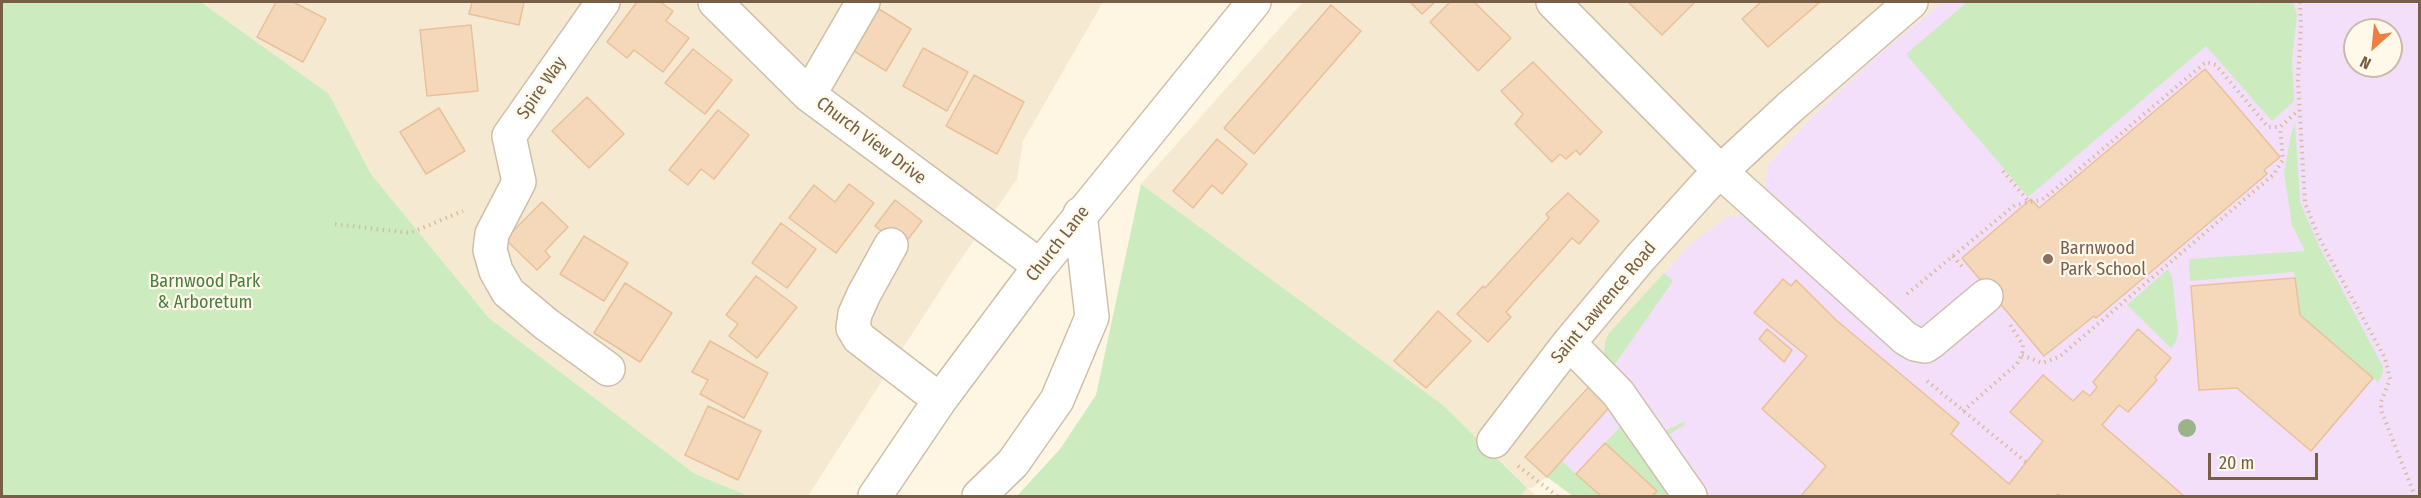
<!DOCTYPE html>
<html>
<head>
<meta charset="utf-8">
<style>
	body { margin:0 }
	#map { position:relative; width:2421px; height:498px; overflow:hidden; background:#fef6e3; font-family:"Fira Sans Condensed",sans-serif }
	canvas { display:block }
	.frame { position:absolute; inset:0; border:3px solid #775e47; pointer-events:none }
	.north { position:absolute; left:2343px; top:18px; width:60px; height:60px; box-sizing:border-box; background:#fff9ea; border:2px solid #c9bba9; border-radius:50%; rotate:207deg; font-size:16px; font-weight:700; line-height:24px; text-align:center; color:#775e47 }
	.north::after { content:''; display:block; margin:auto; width:21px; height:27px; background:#ef7e41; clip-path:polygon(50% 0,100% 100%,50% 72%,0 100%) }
	.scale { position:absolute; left:2208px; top:453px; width:110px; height:27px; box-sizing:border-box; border:3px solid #775e47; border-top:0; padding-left:8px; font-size:18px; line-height:21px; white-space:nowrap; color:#775e47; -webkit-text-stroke:4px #fff9ea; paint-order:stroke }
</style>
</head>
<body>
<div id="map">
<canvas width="2421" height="498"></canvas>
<div class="frame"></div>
<div class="north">N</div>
<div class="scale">20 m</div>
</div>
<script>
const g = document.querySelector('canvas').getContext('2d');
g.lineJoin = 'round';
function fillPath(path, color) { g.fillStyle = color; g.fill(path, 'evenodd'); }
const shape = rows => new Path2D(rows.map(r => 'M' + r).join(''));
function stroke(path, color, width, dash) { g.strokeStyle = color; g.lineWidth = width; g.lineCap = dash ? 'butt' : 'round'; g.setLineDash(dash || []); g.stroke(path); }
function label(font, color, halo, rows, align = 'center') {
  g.font = font + ' "Fira Sans Condensed",sans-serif'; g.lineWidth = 4.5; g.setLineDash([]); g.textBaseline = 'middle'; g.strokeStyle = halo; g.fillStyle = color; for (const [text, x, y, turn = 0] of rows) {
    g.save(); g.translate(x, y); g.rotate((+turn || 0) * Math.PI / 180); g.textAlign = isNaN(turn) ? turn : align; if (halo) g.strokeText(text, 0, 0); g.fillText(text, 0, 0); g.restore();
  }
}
fillPath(shape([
	[201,2,1103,2,1023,141,1017,179,950,275,808,496,749,496,695,474,489,318,371,174,329,94],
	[1303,2,1942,2,1876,57,1814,115,1768,164,1765,188,1736,217,1689,246,1609,333,1605,342,1604,352,1607,363,1526,457,1547,477,1532,488,1528,488,1536,496,1520,496,1527,488,1443,405,1141,184]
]), '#f6e9d1');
fillPath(shape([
	[1942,2,2419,2,2419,496,1573,496,1547,477,1613,403,1604,352,1605,342,1609,333,1689,246,1728,216,1736,217,1765,188,1768,164,1814,115,1876,57],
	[2355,30,2391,30,2391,66,2355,66]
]), '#f3dffa');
fillPath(shape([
	[2,2,201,2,329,94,371,174,489,318,695,474,749,496,2,496],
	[1967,2,2259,2,2254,6,2261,2,2293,2,2297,15,2292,59,2294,101,2272,121,2206,46,2028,197,1906,54],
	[2295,123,2300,202,2319,246,2383,367,2383,373,2378,382,2300,315,2294,272,2190,281,2189,259,2305,251,2292,225,2284,173,2291,134],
	[1141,184,1443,405,1527,488,1520,496,1017,496,1060,449,1096,395],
	[2168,269,2172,277,2178,331,2176,342,2171,348,2127,305],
	[1664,273,1673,281,1615,364,1663,432,1685,421,1684,425,1662,439,1607,363,1604,352,1605,342,1609,333],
	[1623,424,1679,496,1652,496,1657,490,1605,443],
	[1562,461,1576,474,1601,496,1573,496,1547,477]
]), '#ccecc0');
const building = shape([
	[276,2,293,2,326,19,303,62,257,37,276,2],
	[472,2,524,2,519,25,469,14,472,2],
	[637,2,660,2,673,11,666,21,689,38,663,72,634,50,627,58,607,42,637,2],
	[1410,2,1435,2,1422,14,1410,2],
	[1450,2,1474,2,1511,38,1478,71,1430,22,1450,2],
	[1628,2,1695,2,1662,35,1628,2],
	[1761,2,1820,2,1768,47,1742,19,1761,2],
	[1331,5,1361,31,1254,154,1224,128,1331,5],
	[879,9,911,29,886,71,854,51,879,9],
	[471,25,478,91,427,96,420,30,471,25],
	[923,48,968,72,947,111,903,86,923,48],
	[693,49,732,80,705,114,665,83,693,49],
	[1533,62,1602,132,1580,155,1576,150,1566,159,1560,154,1552,162,1515,124,1523,114,1501,91,1533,62],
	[2205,69,2280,157,2264,170,2267,174,2096,318,2094,316,2044,356,1962,258,2031,199,2039,208,2205,69],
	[974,75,1024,102,997,154,946,126,974,75],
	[587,97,624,134,589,168,552,131,587,97],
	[439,108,465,151,426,174,400,132,439,108],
	[718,110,749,135,714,179,701,169,688,185,669,170,718,110],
	[1217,139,1247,164,1222,194,1212,185,1193,208,1173,191,1217,139],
	[849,184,874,203,836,253,789,218,814,185,835,202,849,184],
	[1568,193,1599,221,1579,244,1572,238,1506,312,1511,317,1488,342,1457,314,1483,286,1485,288,1549,218,1546,214,1568,193],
	[895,200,922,221,902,247,875,226,895,200],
	[542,202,568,227,545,251,550,257,537,270,505,239,542,202],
	[781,223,816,249,787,288,752,263,781,223],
	[584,236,628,263,604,301,560,274,584,236],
	[756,276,797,307,757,358,729,336,738,324,726,315,756,276],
	[2295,278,2300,315,2373,378,2311,451,2237,388,2199,390,2191,286,2295,278],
	[1783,279,1791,286,1796,280,1836,320,1959,423,1951,434,2009,484,2043,441,2010,412,2043,375,2073,401,2083,391,2090,396,2097,387,2093,382,2138,329,2171,358,2155,377,2157,380,2128,412,2119,405,2102,425,2184,496,2061,496,2058,494,2056,496,1801,496,1826,466,1762,409,1807,356,1754,313,1783,279],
	[625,283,672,313,640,362,594,333,625,283],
	[1438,311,1471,341,1426,388,1394,361,1438,311],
	[1767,329,1792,350,1784,362,1759,339,1767,329],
	[710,341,768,373,744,418,700,394,708,380,692,372,710,341],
	[1592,383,1613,403,1547,477,1525,457,1592,383],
	[708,406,761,431,738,480,685,455,708,406],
	[1605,443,1657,491,1652,496,1601,496,1576,474,1605,443]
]);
fillPath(building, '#f5d8b9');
stroke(building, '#e8c198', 1.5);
const minor = shape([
	[603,2,509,136,519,182,492,234,490,250,496,271,508,292,546,324,608,369],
	[715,2,809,95,1040,266],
	[1553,2,1720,171,1905,338,1915,344,1925,346,1931,342,1986,296],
	[809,95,863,2],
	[891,245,864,294,855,314,853,328,859,338,940,400],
	[1569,343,1618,393,1690,496],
	[1494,441,1569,343,1640,258,1706,185,1789,108,1911,2],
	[875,496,940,400,1040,266,1254,2],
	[979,496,1013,463,1057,400,1092,317,1080,214]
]);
stroke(minor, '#cfbfa9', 36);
stroke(shape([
	[2300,2,2301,26,2298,80,2305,203,2318,236,2385,358,2390,379,2381,402,2381,410,2415,496],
	[2003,171,2029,202],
	[335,224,410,233,463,211],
	[1953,256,1964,269],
	[1907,294,2015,205,2041,200,2047,196,2206,62,2216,65,2268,127,2280,127,2299,110],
	[2022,355,2042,363,2059,357,2273,175,2283,160,2280,127],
	[1927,381,2026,462],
	[1963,411,2017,364,2022,355,2023,345,2009,323],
	[1518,466,1557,496]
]), '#d9bc9c', 4, [1.5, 4.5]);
stroke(minor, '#fff', 33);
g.fillStyle = '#9ab488';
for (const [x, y] of [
	[2187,428]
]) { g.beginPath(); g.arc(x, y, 9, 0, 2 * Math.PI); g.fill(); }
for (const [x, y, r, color] of [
	[2048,259,6,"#8d6e63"]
]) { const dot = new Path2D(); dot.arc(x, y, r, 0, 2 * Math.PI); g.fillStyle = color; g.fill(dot); stroke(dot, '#fff9ea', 2); }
label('18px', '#775e47', '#fff9ea', [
	["Spire Way",542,88,-55],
	["Church View Drive",871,141,37],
	["Church Lane",1058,244,-52],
	["Saint Lawrence Road",1604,303,-50]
]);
label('18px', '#785e54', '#fff9ea', [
	["Barnwood",2060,249],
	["Park School",2060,270]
], 'left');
label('18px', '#497e3e', '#fff9ea', [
	["Barnwood Park",205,282],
	["& Arboretum",205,303]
]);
</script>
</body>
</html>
